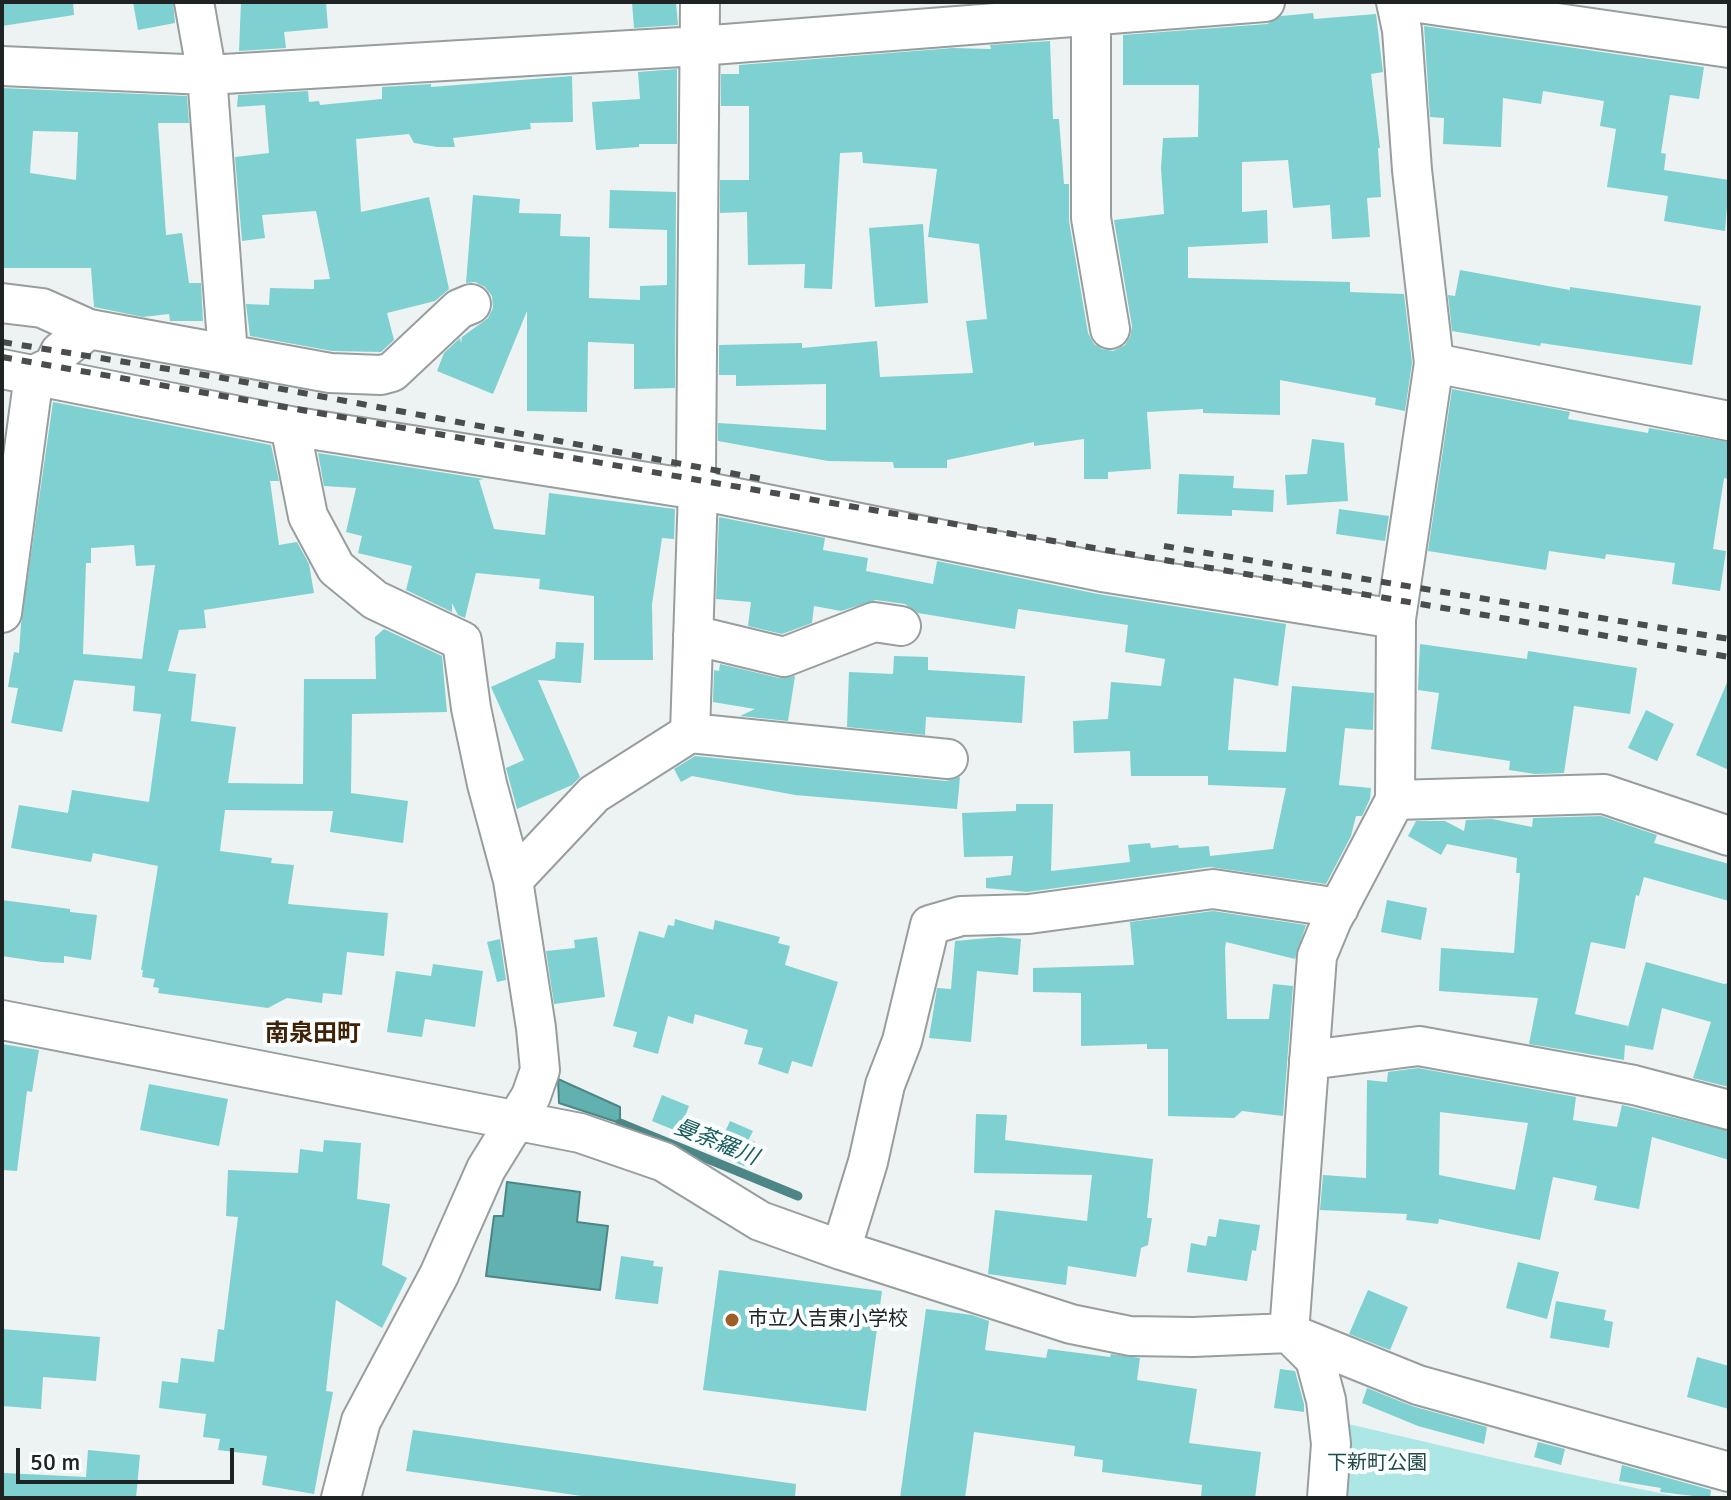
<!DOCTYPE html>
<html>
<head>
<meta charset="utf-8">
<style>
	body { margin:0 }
	#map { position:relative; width:1731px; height:1500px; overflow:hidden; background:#ecf3f2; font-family:Signika,sans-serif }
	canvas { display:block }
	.frame { position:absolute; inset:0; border:4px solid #202323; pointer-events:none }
	.scale { position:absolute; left:16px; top:1448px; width:218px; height:36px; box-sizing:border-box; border:4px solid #202323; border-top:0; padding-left:10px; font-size:24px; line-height:28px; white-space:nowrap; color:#202323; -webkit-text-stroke:6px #fcffff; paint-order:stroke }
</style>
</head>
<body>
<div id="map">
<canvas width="1731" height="1500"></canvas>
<div class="frame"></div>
<div class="scale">50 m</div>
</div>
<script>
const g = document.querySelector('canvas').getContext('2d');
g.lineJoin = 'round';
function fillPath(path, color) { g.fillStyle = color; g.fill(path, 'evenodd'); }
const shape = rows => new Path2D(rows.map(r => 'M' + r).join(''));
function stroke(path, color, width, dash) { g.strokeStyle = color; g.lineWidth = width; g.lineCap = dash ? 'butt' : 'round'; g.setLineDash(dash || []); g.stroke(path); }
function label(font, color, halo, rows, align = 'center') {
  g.font = font + ' Signika,"Noto Sans JP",sans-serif'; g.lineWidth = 8; g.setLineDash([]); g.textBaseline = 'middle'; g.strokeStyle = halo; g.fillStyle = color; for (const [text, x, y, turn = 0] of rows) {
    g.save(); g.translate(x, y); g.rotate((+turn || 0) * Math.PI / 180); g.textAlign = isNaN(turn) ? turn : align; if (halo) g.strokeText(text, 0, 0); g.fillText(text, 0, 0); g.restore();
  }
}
fillPath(shape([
	[1344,1423,1503,1460,1683,1498,1341,1498]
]), '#ace7e6');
const water = shape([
	[558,1079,620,1107,620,1123,559,1103,558,1079],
	[507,1182,580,1192,577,1222,608,1226,600,1290,486,1276,494,1216,503,1216,507,1182]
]);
fillPath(water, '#60b1b0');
stroke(water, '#4d8686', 2);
stroke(shape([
	[620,1123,798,1196]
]), '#4d8686', 9);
fillPath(shape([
	[2,2,73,2,74,15,2,26],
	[133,2,173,2,175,23,138,30],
	[241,2,326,2,328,28,284,32,286,48,239,51],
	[632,2,676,2,678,25,634,28],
	[1313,13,1314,19,1376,14,1383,72,1371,74,1380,148,1378,148,1381,197,1367,198,1370,237,1332,239,1330,205,1293,208,1288,160,1242,162,1242,212,1267,210,1268,243,1188,247,1188,278,1350,282,1350,292,1404,294,1412,363,1405,411,1375,405,1376,398,1280,380,1280,415,1203,413,1203,409,1147,412,1151,469,1108,472,1108,479,1084,479,1084,439,1034,446,1034,442,947,460,947,468,894,468,893,462,828,461,718,441,718,423,826,430,826,384,736,386,736,375,719,375,719,345,802,343,802,348,877,341,880,377,973,373,966,321,987,319,979,244,928,237,937,169,863,163,862,152,840,153,832,289,804,288,805,264,748,265,747,212,720,213,720,180,749,180,749,106,721,106,721,74,739,74,739,65,953,48,991,49,990,45,1050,41,1053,119,1059,119,1064,184,1069,184,1069,221,1088,333,1094,344,1102,349,1113,351,1125,345,1130,337,1132,326,1114,220,1164,214,1161,168,1163,138,1198,137,1199,85,1123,85,1123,35,1267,24,1281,16],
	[1424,26,1704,67,1699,99,1670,95,1661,153,1666,154,1664,170,1729,180,1725,231,1664,221,1668,196,1607,187,1616,129,1600,126,1604,101,1543,91,1541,104,1503,98,1501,147,1443,144,1444,118,1430,117],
	[677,69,677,144,639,144,639,147,596,150,592,102,640,99,638,72],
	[572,76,573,122,530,123,531,129,453,138,455,147,437,147,414,143,409,134,356,139,361,212,429,197,449,289,435,301,387,313,394,340,381,352,332,351,250,336,246,304,269,305,270,288,314,289,314,280,330,279,316,211,262,215,265,238,242,241,235,157,269,153,265,105,237,107,238,95,308,91,309,102,319,101,320,105,382,99,382,87,431,84,431,87],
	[2,88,187,96,189,123,158,123,166,235,182,233,189,283,201,283,203,321,170,321,169,314,143,317,94,307,91,268,2,268],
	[33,131,78,132,76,180,30,173],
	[610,190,676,192,675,388,634,389,634,344,588,342,587,412,527,411,527,311,493,394,437,371,444,353,460,338,461,343,462,337,488,318,493,308,492,296,485,287,475,282,466,283,473,195,520,199,519,213,561,214,560,236,590,237,589,298,640,300,640,286,667,285,667,230,609,228],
	[923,224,928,303,875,307,869,228],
	[1460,270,1570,290,1570,287,1701,306,1692,365,1541,343,1540,346,1452,331,1448,295,1455,296],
	[1452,389,1570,412,1568,419,1648,433,1649,428,1729,442,1729,479,1724,478,1713,549,1726,551,1720,591,1672,584,1675,563,1606,554,1605,559,1549,551,1546,570,1428,551],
	[53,402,271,445,279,481,270,481,279,545,297,542,309,564,314,593,204,610,206,628,179,630,168,671,196,674,191,721,236,727,228,783,303,784,304,679,376,679,375,637,384,629,442,656,447,712,352,714,351,793,408,801,403,843,330,832,333,811,225,810,220,851,272,858,271,863,294,865,288,904,388,913,384,956,347,952,342,995,323,993,322,1003,287,998,268,1008,158,993,159,988,153,987,155,979,142,977,143,970,141,970,158,866,93,853,91,862,11,848,19,805,68,813,72,790,149,802,161,714,133,711,135,686,74,680,62,732,11,723,18,688,8,687,14,652,19,653,21,624],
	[134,545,136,566,155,565,142,659,83,654,86,563,91,563,91,548],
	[1312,439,1344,443,1348,501,1287,505,1285,475,1307,474],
	[318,453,484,479,479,480,494,529,545,535,549,493,675,509,674,539,662,538,652,604,653,660,594,660,594,596,539,589,540,579,476,573,465,618,458,615,452,603,452,612,406,590,412,566,358,553,362,536,346,532,356,488,324,486],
	[1179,474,1234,476,1233,488,1274,490,1273,512,1232,510,1232,516,1177,514],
	[1339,509,1389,516,1385,541,1336,534],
	[719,517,825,538,823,550,868,558,866,571,933,584,937,561,1098,594,1286,624,1278,686,1234,678,1228,750,1286,752,1292,686,1374,693,1373,730,1345,728,1339,785,1371,788,1370,799,1362,816,1356,816,1351,836,1326,884,1210,867,1027,892,986,888,986,878,1011,875,1013,856,964,857,962,813,1016,811,1016,804,1053,804,1051,871,1130,862,1128,845,1150,843,1151,848,1178,845,1179,848,1209,846,1210,856,1273,849,1286,788,1208,785,1208,776,1131,776,1130,751,1074,753,1073,721,1108,719,1111,682,1161,686,1165,659,1125,652,1128,625,1018,609,1015,629,918,613,905,604,876,600,841,611,814,606,812,623,782,634,748,626,751,602,716,599],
	[556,642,584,643,581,683,538,680,580,777,572,785,517,809,506,768,524,760,491,687,555,658],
	[1420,644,1527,659,1528,651,1637,668,1630,714,1574,706,1564,773,1535,774,1509,770,1510,761,1431,749,1439,693,1418,690],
	[894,656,928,657,928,670,1025,676,1022,723,926,717,925,735,847,727,849,672,893,674],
	[720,664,779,678,795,676,788,721,740,716,755,709,713,702,714,670,719,671],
	[1729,678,1729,770,1696,755],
	[1646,710,1674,724,1657,761,1628,748],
	[695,756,946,781,960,777,957,809,795,795,692,776,681,782,674,769],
	[1601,816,1657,835,1654,843,1729,864,1729,901,1644,877,1639,896,1636,895,1625,949,1591,942,1575,1014,1628,1026,1627,1031,1646,962,1724,984,1729,983,1729,1087,1693,1078,1711,1022,1662,1008,1653,1050,1625,1045,1624,1060,1529,1044,1538,998,1439,991,1441,948,1514,953,1520,873,1516,873,1517,858,1447,844,1441,855,1408,836,1416,821,1445,821,1464,831,1466,820,1492,819,1532,827,1533,818],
	[2,900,70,909,70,912,97,915,91,960,64,956,64,963,42,962,2,956],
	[1387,900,1427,908,1421,940,1381,932],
	[1213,911,1306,925,1295,959,1226,942,1225,949,1227,1019,1269,1019,1273,984,1293,986,1283,1116,1242,1111,1234,1118,1168,1116,1168,1049,1147,1049,1147,1044,1081,1046,1081,993,1033,992,1033,968,1134,965,1130,922],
	[675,919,713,930,715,920,780,937,778,943,790,946,785,965,838,982,812,1067,792,1061,788,1074,758,1064,763,1048,744,1044,748,1030,695,1014,693,1024,668,1016,658,1054,633,1047,637,1032,613,1026,639,931,664,938,668,925,674,926],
	[597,937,605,997,554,1004,546,951,575,948,574,940],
	[999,937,1021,939,1018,975,977,971,971,1042,929,1038,937,988,951,989,955,941],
	[500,939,506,980,497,982,487,942],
	[433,964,483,971,475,1027,425,1019,422,1037,387,1032,396,971,431,976],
	[2,1044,39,1050,32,1092,27,1091,17,1171,2,1170],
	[1418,1068,1576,1097,1573,1120,1617,1127,1622,1105,1729,1131,1729,1160,1652,1137,1639,1209,1594,1200,1597,1186,1553,1177,1540,1240,1439,1219,1438,1224,1406,1220,1407,1214,1320,1210,1323,1175,1366,1178,1367,1080,1387,1082,1388,1072],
	[1440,1112,1528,1123,1515,1190,1439,1175],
	[149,1084,228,1099,219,1146,140,1130],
	[662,1095,689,1106,679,1132,652,1121],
	[976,1114,1007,1115,1005,1140,1153,1159,1147,1218,1152,1218,1148,1245,1141,1248,1136,1277,1068,1266,1066,1285,988,1274,995,1210,1087,1221,1092,1175,974,1173],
	[730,1121,753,1131,749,1139,755,1142,744,1166,715,1154],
	[324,1140,361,1143,357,1199,390,1204,382,1265,407,1278,382,1328,336,1300,326,1391,333,1392,314,1494,262,1485,267,1456,218,1450,220,1439,203,1437,206,1414,159,1408,162,1381,178,1383,181,1358,214,1362,218,1329,224,1330,238,1217,226,1216,228,1170,298,1173,300,1149,323,1152],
	[1219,1219,1260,1225,1256,1251,1252,1250,1247,1281,1187,1272,1191,1243,1206,1246,1208,1236,1216,1237],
	[621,1256,654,1261,653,1266,663,1267,658,1304,615,1299],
	[1518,1262,1559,1272,1547,1319,1506,1308],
	[719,1270,882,1291,866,1411,703,1390],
	[1368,1290,1408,1307,1390,1350,1349,1334],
	[1556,1301,1606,1310,1604,1320,1613,1322,1609,1348,1550,1338],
	[926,1309,972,1315,989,1321,985,1350,1046,1358,1048,1349,1110,1357,1111,1354,1140,1358,1137,1380,1197,1389,1189,1443,1261,1452,1255,1498,1201,1498,1202,1485,1102,1472,1103,1460,1074,1456,1075,1446,974,1432,965,1498,900,1498],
	[2,1329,100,1337,96,1381,43,1377,41,1409,2,1406],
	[1697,1357,1729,1366,1729,1409,1687,1397],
	[1280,1369,1295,1371,1304,1404,1304,1412,1274,1408],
	[1367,1388,1412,1406,1487,1427,1484,1444,1418,1426,1362,1403],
	[413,1430,796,1484,795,1498,596,1498,406,1471],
	[1538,1442,1565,1449,1561,1465,1534,1457],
	[88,1450,140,1455,136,1498,3,1498,4,1473,86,1477],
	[1622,1465,1711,1490,1710,1498,1660,1492,1661,1488,1619,1481]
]), '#7fd0d0');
const minor = shape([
	[194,2,207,75,228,355],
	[700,2,696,466,698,490,690,733,948,759],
	[1396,2,1402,30,1412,170,1434,363,1396,619,1395,800,1332,920,1317,956,1289,1333,1418,1385,1729,1472],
	[1412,2,1729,48],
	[1091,14,1091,218,1110,329],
	[2,66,207,75,699,46,1265,2],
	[2,303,42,308,89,329],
	[1434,363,1729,421],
	[2,369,290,426,698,490,1102,572,1396,619],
	[290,426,308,516,336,568,375,600,462,641,471,708,487,784,513,880,536,1028,540,1070,531,1096,486,1169,439,1275,361,1421,341,1498],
	[2,613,34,375,53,366,60,352,89,329,330,373,381,375,392,372,459,309,471,304],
	[693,635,784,657,874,622,901,626],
	[1395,800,1604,794,1729,836],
	[513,880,594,794,690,733],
	[2,1020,580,1133,664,1162,760,1221,841,1250,1071,1324,1130,1336,1193,1337,1289,1333,1315,1359,1326,1400,1331,1444,1327,1498],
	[1309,1060,1419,1046,1634,1085,1729,1110],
	[841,1250,868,1162,885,1085,902,1041,930,925,961,916,1029,914,1213,889,1339,908]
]);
stroke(minor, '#979e9d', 42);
stroke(minor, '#fff', 38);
stroke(shape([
	[2,342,223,378,762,479],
	[2,357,698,480,1729,657],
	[1164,546,1729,639]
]), '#494d4d', 6, [10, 10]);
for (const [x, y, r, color] of [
	[732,1320,8,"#9e5e27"]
]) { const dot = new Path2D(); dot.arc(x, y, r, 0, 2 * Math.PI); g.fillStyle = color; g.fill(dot); stroke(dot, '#fcffff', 3); }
label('20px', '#202323', '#fcffff', [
	["市立人吉東小学校",748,1320]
], 'left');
label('20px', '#224848', '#fcffff', [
	["下新町公園",1377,1464]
]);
label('italic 22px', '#1a5e5e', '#fcffff', [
	["曼荼羅川",716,1143,22]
]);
label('bold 24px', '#402207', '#fcffff', [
	["南泉田町",313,1035]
]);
</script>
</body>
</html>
